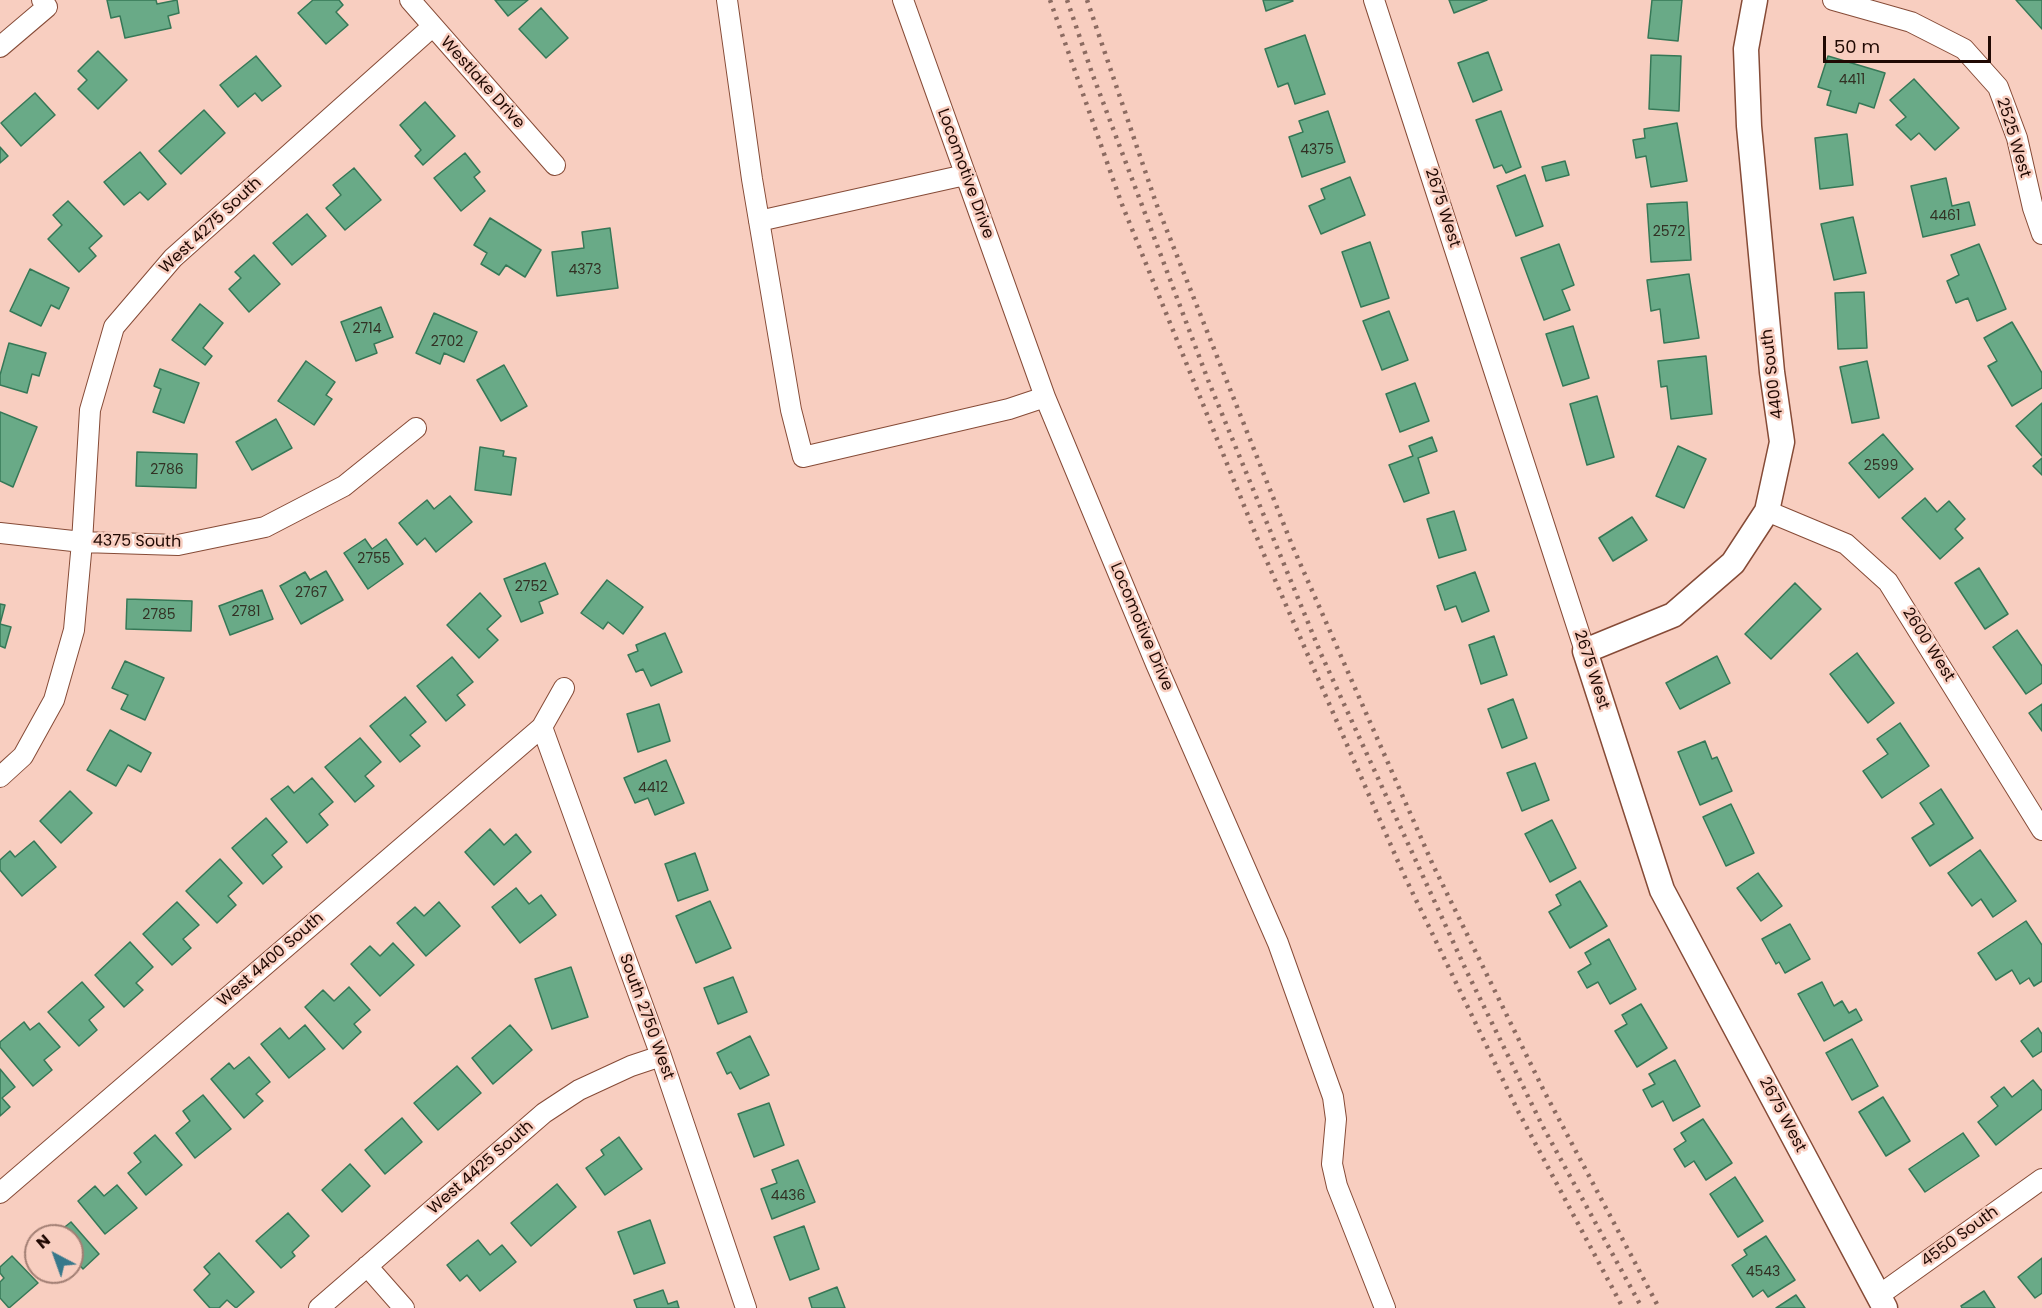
<!DOCTYPE html>
<html>
<head>
<meta charset="utf-8">
<style>
	body { margin:0 }
	#map { position:relative; width:2042px; height:1308px; overflow:hidden; background:#f8cec0; font-family:Poppins,sans-serif }
	canvas { display:block }
	.north { position:absolute; left:24px; top:1224px; width:60px; height:60px; box-sizing:border-box; background:#f8cec0; border:2px solid #a27f74; border-radius:50%; rotate:319deg; font-size:16px; font-weight:700; line-height:24px; text-align:center; color:#200903 }
	.north::after { content:''; display:block; margin:auto; width:21px; height:27px; background:#37788b; clip-path:polygon(50% 0,100% 100%,50% 72%,0 100%) }
	.scale { position:absolute; left:1823px; top:36px; width:168px; height:27px; box-sizing:border-box; border:3px solid #200903; border-top:0; padding-left:8px; font-size:18px; line-height:21px; white-space:nowrap; color:#200903; -webkit-text-stroke:4px #f8cec0; paint-order:stroke }
</style>
</head>
<body>
<div id="map">
<canvas width="2042" height="1308"></canvas>
<div class="north">N</div>
<div class="scale">50 m</div>
</div>
<script>
const g = document.querySelector('canvas').getContext('2d');
g.lineJoin = 'round';
function fillPath(path, color) { g.fillStyle = color; g.fill(path, 'evenodd'); }
const shape = rows => new Path2D(rows.map(r => 'M' + r).join(''));
function stroke(path, color, width, dash) { g.strokeStyle = color; g.lineWidth = width; g.lineCap = dash ? 'butt' : 'round'; g.setLineDash(dash || []); g.stroke(path); }
function label(font, color, halo, rows, align = 'center') {
  g.font = font + ' Poppins,sans-serif'; g.lineWidth = 5; g.setLineDash([]); g.textBaseline = 'middle'; g.strokeStyle = halo; g.fillStyle = color; for (const [text, x, y, turn = 0] of rows) {
    g.save(); g.translate(x, y); g.rotate((+turn || 0) * Math.PI / 180); g.textAlign = isNaN(turn) ? turn : align; if (halo) g.strokeText(text, 0, 0); g.fillText(text, 0, 0); g.restore();
  }
}
const building = shape([
	[107,0,156,0,157,4,177,0,179,13,168,16,171,28,125,38,120,16,111,18,107,0],
	[313,0,339,0,343,5,336,12,348,25,326,44,298,13,313,0],
	[495,0,528,0,508,16,495,0],
	[1263,0,1292,0,1293,1,1266,11,1263,0],
	[1449,0,1487,0,1454,13,1449,0],
	[1652,0,1682,0,1678,41,1648,38,1652,0],
	[2016,0,2042,0,2042,29,2016,0],
	[541,8,568,38,546,58,519,29,541,8],
	[1305,35,1325,94,1295,104,1288,83,1278,87,1265,49,1305,35],
	[98,51,127,80,98,109,78,89,87,80,78,71,98,51],
	[1488,52,1502,90,1473,102,1458,63,1488,52],
	[1651,55,1681,56,1679,111,1649,109,1651,55],
	[256,56,281,86,262,101,255,93,238,107,220,85,256,56],
	[1828,56,1885,73,1874,108,1859,103,1856,113,1827,105,1831,91,1818,87,1828,56],
	[1914,79,1959,128,1935,150,1919,133,1911,140,1896,125,1906,117,1890,100,1914,79],
	[35,93,55,115,21,146,1,123,35,93],
	[425,102,455,136,423,165,415,156,421,150,400,125,425,102],
	[204,110,225,133,181,174,159,151,204,110],
	[1328,111,1345,162,1302,177,1289,137,1303,132,1299,121,1328,111],
	[1501,111,1521,167,1506,173,1502,165,1494,168,1476,120,1501,111],
	[1677,123,1687,181,1651,187,1646,156,1636,158,1633,140,1645,138,1644,129,1677,123],
	[1847,134,1853,185,1820,189,1815,138,1847,134],
	[0,147,8,156,0,163,0,147],
	[140,152,166,184,148,200,140,192,124,205,104,182,140,152],
	[465,153,480,172,474,177,485,191,461,211,434,178,465,153],
	[1565,161,1569,175,1546,181,1542,167,1565,161],
	[354,168,381,200,345,230,326,208,341,195,333,185,354,168],
	[1525,175,1543,226,1516,236,1497,186,1525,175],
	[1350,177,1365,215,1321,234,1309,206,1325,199,1321,189,1350,177],
	[1946,178,1952,206,1969,202,1975,225,1923,237,1911,186,1946,178],
	[68,201,102,236,89,248,96,256,79,272,48,239,62,225,53,215,68,201],
	[1687,202,1691,260,1651,262,1647,204,1687,202],
	[307,214,326,236,292,265,273,243,307,214],
	[1853,217,1866,273,1834,280,1821,224,1853,217],
	[490,218,541,250,525,277,506,265,499,275,481,264,487,253,474,245,490,218],
	[610,228,618,288,557,296,552,252,584,248,582,232,610,228],
	[1370,242,1389,298,1361,307,1342,252,1370,242],
	[1559,244,1574,285,1562,290,1570,310,1544,320,1521,258,1559,244],
	[1979,244,2006,309,1977,321,1968,298,1956,303,1947,281,1959,275,1951,255,1979,244],
	[254,255,280,284,249,312,229,289,241,278,235,272,254,255],
	[30,269,69,288,59,309,51,305,41,326,10,311,30,269],
	[1689,274,1699,338,1664,343,1660,309,1651,311,1647,280,1689,274],
	[1864,292,1867,348,1838,349,1835,293,1864,292],
	[200,304,223,323,203,348,212,356,205,365,172,340,200,304],
	[381,307,393,337,374,344,377,353,356,361,341,322,381,307],
	[1389,311,1408,360,1382,370,1363,321,1389,311],
	[434,313,477,332,464,362,444,353,440,364,416,353,434,313],
	[2012,322,2042,373,2042,388,2012,406,1988,366,1997,361,1984,338,2012,322],
	[1573,326,1589,378,1563,386,1546,334,1573,326],
	[9,343,46,353,39,376,32,374,27,393,0,385,0,375,9,343],
	[1706,356,1712,414,1671,419,1667,386,1661,387,1658,361,1706,356],
	[306,361,335,382,326,395,332,399,314,425,278,401,306,361],
	[1867,361,1879,418,1852,423,1840,367,1867,361],
	[504,365,527,406,501,421,477,380,504,365],
	[160,369,199,383,184,423,153,412,161,389,154,386,160,369],
	[1415,383,1429,421,1400,432,1386,394,1415,383],
	[1597,396,1614,457,1587,465,1570,404,1597,396],
	[2042,403,2042,456,2016,426,2042,403],
	[0,412,37,427,13,487,0,481,0,412],
	[276,419,292,448,252,470,236,442,276,419],
	[1883,434,1913,469,1879,498,1849,463,1883,434],
	[1432,437,1437,451,1418,458,1429,493,1404,502,1389,465,1413,456,1409,446,1432,437],
	[1678,446,1706,459,1684,508,1656,496,1678,446],
	[480,447,504,451,503,456,516,458,511,495,475,490,480,447],
	[137,452,197,454,196,488,136,486,137,452],
	[2042,458,2042,475,2033,466,2042,458],
	[450,496,472,522,436,552,425,538,417,545,399,523,427,500,434,509,450,496],
	[1925,498,1937,512,1949,501,1965,519,1955,529,1963,538,1940,559,1902,518,1925,498],
	[1454,511,1466,550,1439,558,1427,519,1454,511],
	[1632,517,1647,540,1613,561,1599,538,1632,517],
	[365,539,372,549,386,539,403,564,368,589,344,553,365,539],
	[545,563,558,594,539,602,543,613,521,622,504,579,545,563],
	[1979,568,2008,614,1985,629,1955,583,1979,568],
	[326,571,343,600,301,624,280,586,305,572,310,580,326,571],
	[1475,572,1489,611,1462,622,1456,606,1445,610,1437,586,1475,572],
	[607,580,643,607,623,634,608,622,603,629,581,613,607,580],
	[1795,583,1821,609,1771,659,1745,634,1795,583],
	[262,590,273,619,230,635,219,606,262,590],
	[480,593,501,616,487,629,498,640,479,658,447,625,480,593],
	[127,599,192,601,191,631,126,629,127,599],
	[0,604,5,605,0,624,11,627,5,648,0,646,0,604],
	[2017,630,2042,666,2042,683,2026,694,1993,647,2017,630],
	[665,633,682,672,651,686,643,669,636,672,628,655,638,651,636,645,665,633],
	[1494,636,1507,675,1481,684,1469,645,1494,636],
	[1857,653,1894,703,1868,723,1830,674,1857,653],
	[1717,656,1730,683,1680,709,1666,683,1717,656],
	[452,657,473,682,457,695,465,705,446,721,417,686,452,657],
	[125,661,164,678,145,720,121,709,128,695,112,688,125,661],
	[405,697,426,722,410,735,420,746,400,762,370,726,405,697],
	[1513,699,1527,738,1502,748,1488,709,1513,699],
	[659,704,670,741,638,752,627,714,659,704],
	[2042,704,2042,731,2029,713,2042,704],
	[1900,723,1929,766,1882,798,1863,771,1888,754,1877,739,1900,723],
	[110,730,151,753,141,772,128,765,116,786,87,770,110,730],
	[360,738,381,762,365,776,374,786,355,802,325,767,360,738],
	[1705,741,1712,759,1717,757,1732,791,1700,805,1678,752,1705,741],
	[666,760,684,803,655,815,648,798,635,803,624,778,666,760],
	[1535,763,1549,800,1522,811,1507,773,1535,763],
	[312,778,333,802,319,814,328,825,307,843,271,799,288,786,294,793,312,778],
	[1941,789,1973,838,1930,866,1912,838,1934,824,1920,803,1941,789],
	[70,791,92,813,61,843,40,821,70,791],
	[1731,804,1754,853,1726,866,1703,817,1731,804],
	[266,818,287,842,272,855,282,867,263,884,232,848,266,818],
	[1552,820,1576,868,1550,882,1525,834,1552,820],
	[490,829,504,845,516,834,531,852,494,885,465,852,490,829],
	[34,841,56,867,22,896,0,870,0,860,10,851,15,857,34,841],
	[1980,850,2016,901,1993,917,1981,899,1972,906,1948,873,1980,850],
	[695,853,708,890,678,901,665,864,695,853],
	[220,859,242,883,228,896,236,905,217,923,186,891,220,859],
	[1758,873,1782,906,1761,921,1737,888,1758,873],
	[1580,881,1607,926,1570,948,1549,912,1561,905,1556,895,1580,881],
	[516,888,529,904,541,895,556,915,520,943,492,907,516,888],
	[710,901,731,948,696,963,676,916,710,901],
	[177,902,199,925,183,939,191,948,172,965,143,934,177,902],
	[439,902,460,926,426,956,397,923,415,907,424,916,439,902],
	[2026,921,2042,945,2042,981,2034,986,2029,978,2020,984,2012,970,1996,980,1978,953,2026,921],
	[1790,924,1810,959,1785,973,1779,962,1776,964,1762,939,1790,924],
	[1609,939,1636,989,1610,1004,1598,982,1587,988,1578,972,1591,964,1585,953,1609,939],
	[130,942,153,967,136,983,143,990,124,1007,95,975,130,942],
	[393,943,414,965,380,996,351,964,370,946,380,956,393,943],
	[571,967,588,1017,552,1029,535,979,571,967],
	[733,977,747,1012,718,1024,704,988,733,977],
	[82,982,104,1007,89,1020,97,1030,79,1046,48,1012,82,982],
	[1822,982,1834,1006,1842,1001,1849,1013,1856,1009,1862,1020,1824,1041,1798,994,1822,982],
	[349,987,370,1010,354,1024,361,1032,343,1049,305,1007,323,990,334,1001,349,987],
	[1641,1004,1667,1048,1637,1067,1615,1031,1627,1024,1622,1015,1641,1004],
	[24,1022,30,1030,39,1023,60,1047,44,1060,52,1070,33,1086,0,1047,0,1042,24,1022],
	[305,1025,325,1049,289,1078,261,1044,280,1028,289,1039,305,1025],
	[510,1025,532,1050,493,1084,472,1058,510,1025],
	[2038,1028,2042,1034,2042,1051,2033,1057,2021,1041,2038,1028],
	[750,1036,769,1075,740,1089,731,1072,727,1074,717,1053,750,1036],
	[1852,1039,1878,1086,1852,1100,1826,1053,1852,1039],
	[249,1057,270,1082,256,1094,263,1101,244,1118,211,1079,229,1063,234,1069,249,1057],
	[1675,1060,1700,1106,1673,1121,1663,1101,1652,1107,1643,1090,1655,1084,1649,1074,1675,1060],
	[457,1066,481,1093,438,1130,414,1103,457,1066],
	[0,1069,15,1087,2,1098,10,1107,0,1116,0,1069],
	[2033,1080,2042,1091,2042,1109,1996,1145,1978,1122,1998,1106,1991,1097,2004,1087,2012,1097,2033,1080],
	[203,1095,231,1129,195,1158,176,1133,190,1121,183,1111,203,1095],
	[1883,1097,1910,1141,1886,1156,1859,1112,1883,1097],
	[769,1103,784,1145,754,1157,738,1114,769,1103],
	[402,1118,422,1142,385,1174,365,1150,402,1118],
	[1703,1119,1732,1163,1706,1180,1694,1161,1685,1167,1674,1149,1686,1141,1681,1133,1703,1119],
	[1963,1133,1979,1156,1925,1192,1909,1169,1963,1133],
	[155,1135,182,1165,146,1195,128,1173,141,1162,134,1153,155,1135],
	[619,1137,642,1169,605,1195,586,1168,604,1155,601,1150,619,1137],
	[798,1160,815,1202,772,1219,761,1189,777,1183,772,1170,798,1160],
	[350,1164,370,1186,342,1212,322,1190,350,1164],
	[1735,1177,1763,1221,1738,1237,1710,1194,1735,1177],
	[557,1184,576,1207,531,1246,511,1223,557,1184],
	[117,1185,137,1208,105,1234,78,1201,95,1186,104,1196,117,1185],
	[288,1213,309,1236,292,1252,295,1256,281,1268,256,1241,288,1213],
	[650,1220,665,1263,634,1274,618,1232,650,1220],
	[71,1222,99,1254,83,1269,74,1259,72,1261,72,1236,37,1236,49,1226,56,1234,71,1222],
	[804,1226,819,1269,790,1280,774,1237,804,1226],
	[1766,1236,1795,1280,1768,1297,1763,1290,1753,1297,1732,1265,1747,1255,1744,1250,1766,1236],
	[478,1240,490,1255,502,1245,516,1262,480,1291,467,1275,460,1281,447,1265,478,1240],
	[219,1253,254,1292,236,1308,227,1300,219,1308,210,1308,194,1290,210,1274,204,1267,219,1253],
	[12,1256,38,1283,9,1308,0,1298,0,1282,4,1278,0,1273,0,1267,12,1256],
	[2042,1258,2042,1293,2035,1298,2018,1277,2042,1258],
	[837,1287,845,1308,812,1308,809,1298,837,1287],
	[663,1290,668,1304,677,1301,679,1308,637,1308,634,1300,663,1290],
	[1984,1291,1995,1308,1962,1308,1961,1306,1984,1291],
	[1796,1295,1805,1308,1776,1308,1796,1295]
]);
fillPath(building, '#69aa87');
stroke(building, '#367857', 1.5);
const minor = shape([
	[410,0,555,165],
	[727,0,752,179,791,410,803,457,1009,409,1045,397],
	[903,0,1045,397,1156,664,1278,943,1333,1097,1336,1119,1332,1164,1337,1186,1385,1308],
	[1374,0,1585,651],
	[1833,0,1911,22,1964,49,1998,87,2017,138,2033,208,2042,234],
	[0,47,47,7,42,0],
	[759,221,965,175],
	[1767,511,1846,544,1888,582,2042,830],
	[0,533,82,542,90,410,114,327,173,258,432,27],
	[542,727,661,1056,746,1308],
	[0,777,23,756,54,700,74,630,82,542,178,545,265,527,344,486,416,428],
	[0,1193,542,727,564,688],
	[367,1266,404,1308],
	[1878,1296,2042,1179],
	[319,1308,544,1113,579,1090,631,1066,661,1056]
]);
const tertiary = shape([
	[1755,0,1746,49,1749,126,1772,372,1782,442,1767,511,1733,563,1673,615,1585,651,1662,890,1885,1308]
]);
stroke(minor, '#864b37', 22);
stroke(tertiary, '#864b37', 27);
stroke(minor, '#fff', 20);
stroke(tertiary, '#fff', 24);
stroke(shape([
	[1050,0,1121,202,1262,550,1403,873,1518,1111,1623,1308],
	[1067,0,1092,73,1208,380,1321,654,1466,970,1542,1125,1642,1308],
	[1087,0,1156,203,1292,545,1433,865,1544,1091,1659,1308]
]), '#8c6b61', 4.5, [3, 6]);
label('14px', '#323124', null, [
	["4411",1852,80],
	["4375",1317,150],
	["4461",1945,216],
	["2572",1669,232],
	["4373",585,270],
	["2714",367,329],
	["2702",447,342],
	["2599",1881,466],
	["2786",167,470],
	["2755",374,559],
	["2752",531,587],
	["2767",311,593],
	["2781",246,612],
	["2785",159,615],
	["4412",653,788],
	["4436",788,1196],
	["4543",1763,1272]
]);
label('16px', '#200903', '#f8cec0', [
	["Westlake Drive",482,83,48],
	["2525 West",2013,138,73],
	["Locomotive Drive",965,174,70],
	["2675 West",1442,208,72],
	["West 4275 South",211,226,-43],
	["4400 South",1773,374,-97],
	["4375 South",137,542,1],
	["Locomotive Drive",1141,627,67],
	["2600 West",1928,645,58],
	["2675 West",1591,670,72],
	["West 4400 South",271,960,-41],
	["South 2750 West",646,1017,70],
	["2675 West",1782,1115,62],
	["West 4425 South",481,1168,-41],
	["4550 South",1960,1237,-36]
]);
</script>
</body>
</html>
